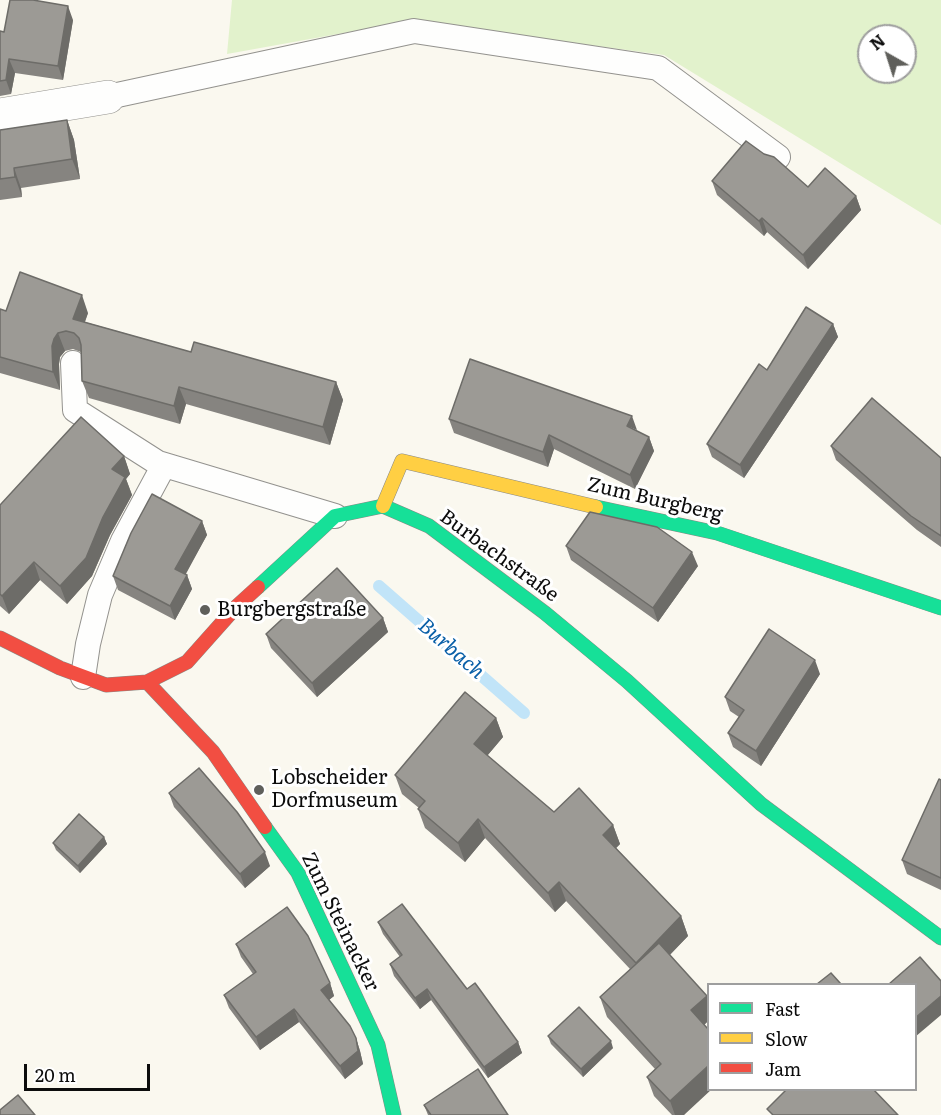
<!DOCTYPE html>
<html>
<head>
<meta charset="utf-8">
<style>
	body { margin:0 }
	#map { position:relative; width:941px; height:1115px; overflow:hidden; background:#faf8ef; font-family:Literata,serif }
	canvas { display:block }
	.legend { position:absolute; left:707px; top:983px; width:210px; height:108px; box-sizing:border-box; background:#fff; border:2px solid #9e9e9e; margin:0; padding:8px 10px; list-style:none; font-size:18px; color:#0c0c0c }
	.legend li { display:flex; align-items:center; gap:12px; height:30px }
	.legend b { width:30px; border:2px solid #9e9e9e }
	.north { position:absolute; left:857px; top:24px; width:60px; height:60px; box-sizing:border-box; background:#fff; border:2px solid #9e9e9e; border-radius:50%; rotate:321deg; font-size:16px; font-weight:700; line-height:24px; text-align:center; color:#0c0c0c }
	.north::after { content:''; display:block; margin:auto; width:21px; height:27px; background:#5f5f5b; clip-path:polygon(50% 0,100% 100%,50% 72%,0 100%) }
	.scale { position:absolute; left:24px; top:1064px; width:126px; height:27px; box-sizing:border-box; border:3px solid #0c0c0c; border-top:0; padding-left:8px; font-size:18px; line-height:21px; white-space:nowrap; color:#0c0c0c; -webkit-text-stroke:4px #fff; paint-order:stroke }
</style>
</head>
<body>
<div id="map">
<canvas width="941" height="1115"></canvas>
<ul class="legend">
<li><b style="height:8px;background:#16e098"></b>Fast</li>
<li><b style="height:8px;background:#ffcf43"></b>Slow</li>
<li><b style="height:8px;background:#f24e42"></b>Jam</li>
</ul>
<div class="north">N</div>
<div class="scale">20 m</div>
</div>
<script>
const g = document.querySelector('canvas').getContext('2d');
g.lineJoin = 'round';
function fillPath(path, color) { g.fillStyle = color; g.fill(path, 'evenodd'); }
const shape = rows => new Path2D(rows.map(r => 'M' + r).join(''));
function stroke(path, color, width, dash) { g.strokeStyle = color; g.lineWidth = width; g.lineCap = dash ? 'butt' : 'round'; g.setLineDash(dash || []); g.stroke(path); }
function label(font, color, halo, rows, align = 'center') {
  g.font = font + ' Literata,serif'; g.lineWidth = 6; g.setLineDash([]); g.textBaseline = 'middle'; g.strokeStyle = halo; g.fillStyle = color; for (const [text, x, y, turn = 0] of rows) {
    g.save(); g.translate(x, y); g.rotate((+turn || 0) * Math.PI / 180); g.textAlign = isNaN(turn) ? turn : align; if (halo) g.strokeText(text, 0, 0); g.fillText(text, 0, 0); g.restore();
  }
}
fillPath(shape([
	[232,0,941,0,941,225,664,55,410,21,227,54],
	[869,36,905,36,905,72,869,72]
]), '#e2f2cc');
stroke(shape([
	[379,586,524,713]
]), '#c1e4f8', 12);
const lane = shape([
	[108,97,414,31,658,68,778,157],
	[73,363,75,410,158,463,335,516],
	[83,677,88,644,100,595,123,541,164,465]
]);
const street = shape([
	[0,115,108,97]
]);
const fast = shape([
	[596,507,717,533,941,608],
	[258,587,335,516,383,506,429,526,545,613,627,681,761,804,941,938],
	[265,827,298,873,378,1045,394,1115]
]);
const slow = shape([
	[383,506,402,461,596,507]
]);
const jam = shape([
	[0,638,60,668,106,685,147,682,187,662,236,607,258,587],
	[147,682,213,752,265,827]
]);
stroke(lane, '#93928e', 26);
stroke(street, '#93928e', 34);
stroke(fast, '#8a8985', 15);
stroke(slow, '#8a8985', 15);
stroke(jam, '#8a8985', 15);
stroke(lane, '#fefefd', 24);
stroke(street, '#fefefd', 33);
stroke(fast, '#16e098', 14);
stroke(slow, '#ffcf43', 14);
stroke(jam, '#f24e42', 14);
fillPath(shape([
	[73,20,63,80,15,73,11,94,0,96,0,31,4,32],
	[67,120,74,140,80,179,21,188,22,197,0,200,0,130],
	[712,181,808,187,856,196,861,210,808,269,767,232,764,236,717,195],
	[0,309,6,311,88,313,85,322,191,352,336,382,343,400,330,445,186,404,180,424,89,398,82,381,81,352,73,349,65,351,60,357,59,364,60,390,0,373],
	[833,324,838,337,744,478,712,457,707,444,767,370],
	[449,419,637,431,649,437,654,451,635,489,554,449,548,467,454,433],
	[831,446,941,458,941,547,917,530,836,460],
	[124,456,130,474,126,479,132,495,110,535,92,576,67,604,40,580,9,614,0,606,0,505],
	[202,521,207,535,185,574,187,575,192,589,175,620,118,590,113,576],
	[566,546,698,566,658,622,571,560],
	[383,618,388,632,317,697,271,648,266,634],
	[820,674,761,766,733,747,728,733,739,717,730,711,725,697],
	[496,718,503,737,487,756,554,812,613,825,620,844,616,848,681,916,688,936,670,955,708,999,708,1021,704,1025,684,1115,672,1115,654,1096,647,1077,655,1069,607,1017,600,997,630,969,566,901,555,912,485,838,465,862,425,828,418,809,419,808,402,794,395,775],
	[941,780,941,890,907,874,902,860],
	[169,793,270,866,245,888,174,807],
	[104,837,107,844,80,873,56,850,53,843],
	[378,922,467,989,518,1042,522,1053,488,1078,431,1000,420,1009,394,976,390,964,400,957,383,934],
	[236,944,330,983,334,996,329,1000,356,1038,360,1051,363,1064,345,1079,299,1022,260,1050,229,1008,224,995,253,974,241,957],
	[548,1036,613,1048,583,1077,551,1044],
	[424,1105,508,1115,428,1115]
]), '#868480');
fillPath(shape([
	[68,6,73,20,63,80,58,66],
	[9,59,15,73,11,94,6,80],
	[67,120,74,140,80,179,72,159],
	[14,168,21,188,22,197,15,177],
	[856,196,861,210,808,269,803,255],
	[762,218,767,232,764,236,759,221],
	[82,295,88,313,79,337,73,319],
	[833,324,838,337,744,478,740,465],
	[58,333,65,351,60,357,59,364,60,390,53,372,52,346,54,339],
	[336,382,343,400,330,445,323,427],
	[179,387,186,404,180,424,174,406],
	[632,416,637,430,627,426],
	[549,435,554,449,548,467,543,452],
	[649,437,654,451,635,489,630,475],
	[124,456,130,474,126,479,132,495,110,535,92,576,67,604,60,586,112,469],
	[202,521,207,535,181,583,175,569],
	[692,552,698,566,658,622,653,608],
	[34,562,40,580,9,614,2,596],
	[187,575,192,589,175,620,170,606],
	[383,618,388,632,317,697,312,683],
	[815,660,820,674,761,766,756,751],
	[496,718,503,737,481,763,474,744],
	[478,819,485,838,465,862,458,843],
	[613,825,620,844,610,854,603,835],
	[104,837,107,844,80,873,78,866],
	[265,852,270,866,245,888,240,874],
	[559,882,566,901,555,912,548,893],
	[681,916,688,936,643,982,636,963],
	[330,983,334,996,325,1003,321,990],
	[427,989,431,1000,420,1009,415,998],
	[707,996,708,999,708,1021,699,1030,691,1010],
	[941,996,941,1015,915,1037,915,1018],
	[294,1009,299,1022,260,1050,256,1037],
	[356,1038,360,1051,363,1064,345,1079,340,1066],
	[611,1041,613,1048,583,1077,581,1069],
	[518,1042,522,1053,488,1078,484,1067],
	[708,1066,708,1089,712,1089,684,1115,675,1115,670,1101]
]), '#6d6c68');
const building = shape([
	[10,0,33,0,68,6,58,66,9,59,6,80,0,81,0,31,4,32,10,0],
	[67,120,72,159,14,168,15,177,0,179,0,130,67,120],
	[746,141,764,154,774,157,808,187,825,168,856,196,803,255,762,218,759,221,712,181,746,141],
	[20,272,82,295,73,319,191,352,194,342,336,382,323,427,179,387,174,406,82,381,81,345,79,338,74,333,66,331,58,333,54,339,52,346,53,372,0,357,0,309,6,311,20,272],
	[806,307,833,324,740,465,707,444,759,364,767,370,806,307],
	[470,359,632,416,627,426,649,437,630,475,549,435,543,452,449,419,470,359],
	[872,398,941,458,941,536,911,516,831,446,872,398],
	[81,417,124,456,112,469,125,477,103,517,86,558,60,586,34,562,2,596,0,594,0,505,81,417],
	[152,494,202,521,175,569,187,575,170,606,113,576,131,533,152,494],
	[590,512,657,527,692,552,653,608,566,546,590,512],
	[337,568,383,618,312,683,266,634,337,568],
	[769,629,815,660,756,751,728,733,744,710,725,697,769,629],
	[465,692,496,718,474,744,554,812,579,788,613,825,603,835,681,916,636,963,559,882,548,893,478,819,458,843,418,809,425,801,395,775,465,692],
	[199,768,237,812,265,852,240,874,169,793,199,768],
	[939,779,941,780,941,878,902,860,939,779],
	[79,814,104,837,78,866,53,843,79,814],
	[402,904,467,989,475,983,518,1042,484,1067,427,989,415,998,390,964,402,955,378,922,402,904],
	[287,907,308,936,330,983,321,990,350,1026,356,1038,358,1051,340,1066,294,1009,256,1037,224,995,256,972,236,944,287,907],
	[659,943,707,996,691,1010,708,1029,708,1066,670,1101,647,1077,661,1064,600,997,659,943],
	[920,957,941,981,941,996,915,1018,915,984,889,984,920,957],
	[831,973,841,984,817,984,831,973],
	[579,1007,611,1041,581,1069,548,1036,579,1007],
	[478,1069,508,1115,431,1115,424,1105,478,1069],
	[787,1089,873,1089,898,1115,773,1115,767,1109,787,1089],
	[18,1095,35,1115,0,1115,0,1110,18,1095]
]);
fillPath(building, '#9c9a95');
stroke(building, '#6d6c68', 1.5);
for (const [x, y, r, color] of [
	[205,610,6,"#5f5f5b"],
	[259,790,6,"#5f5f5b"]
]) { const dot = new Path2D(); dot.arc(x, y, r, 0, 2 * Math.PI); g.fillStyle = color; g.fill(dot); stroke(dot, '#fff', 2); }
label('20px', '#0c0c0c', '#fff', [
	["Zum Burgberg",655,500,13],
	["Burbachstraße",499,556,36],
	["Zum Steinacker",340,922,64]
]);
label('20px', '#0c0c0c', '#fff', [
	["Burgbergstraße",217,610],
	["Lobscheider",271,778],
	["Dorfmuseum",271,801]
], 'left');
label('italic 21px', '#0a60a8', '#fff', [
	["Burbach",451,649,41]
]);
</script>
</body>
</html>
